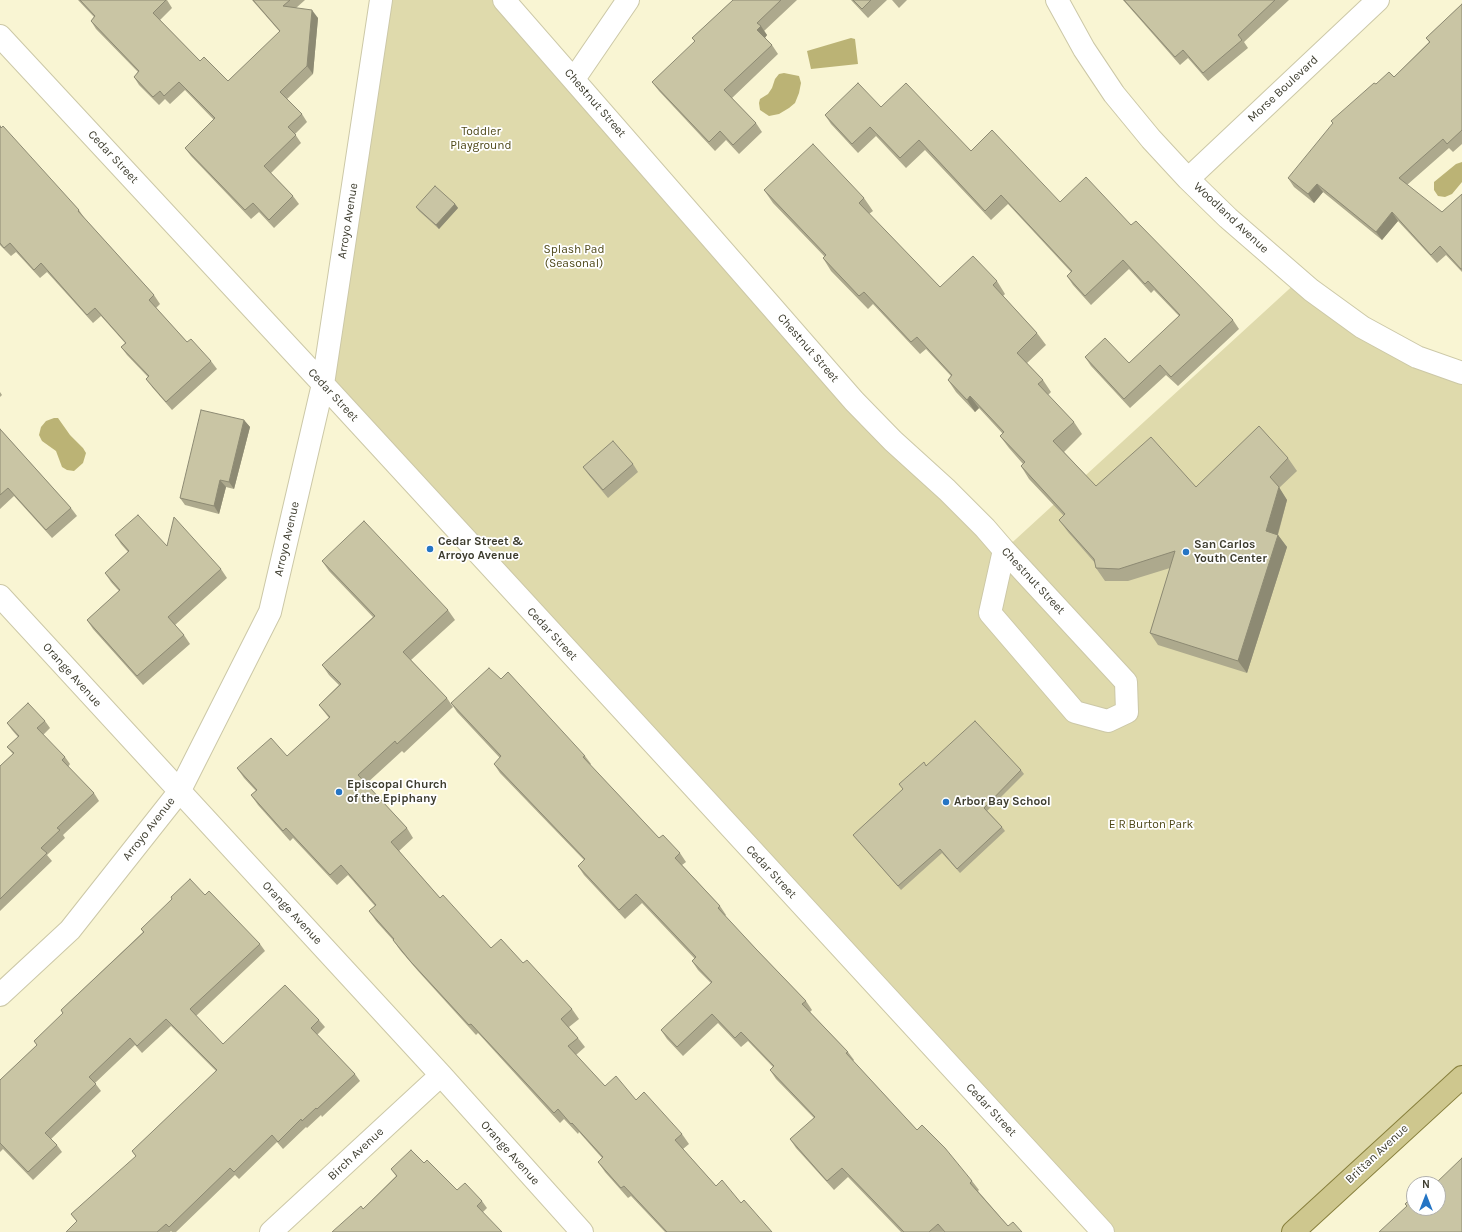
<!DOCTYPE html>
<html>
<head>
<meta charset="utf-8">
<style>
	body { margin:0 }
	#map { position:relative; width:1462px; height:1232px; overflow:hidden; background:#f9f5d3; font-family:Karla,sans-serif }
	canvas { display:block }
	.north { position:absolute; left:1406px; top:1176px; width:40px; height:40px; box-sizing:border-box; background:#fff; border:1px solid #b2b1ac; border-radius:50%; rotate:0deg; font-size:11px; font-weight:700; line-height:16px; text-align:center; color:#3e3d2f }
	.north::after { content:''; display:block; margin:auto; width:14px; height:18px; background:#2575c4; clip-path:polygon(50% 0,100% 100%,50% 72%,0 100%) }
</style>
</head>
<body>
<div id="map">
<canvas width="1462" height="1232"></canvas>
<div class="north">N</div>
</div>
<script>
const g = document.querySelector('canvas').getContext('2d');
g.lineJoin = 'round';
function fillPath(path, color) { g.fillStyle = color; g.fill(path, 'evenodd'); }
const shape = rows => new Path2D(rows.map(r => 'M' + r).join(''));
function stroke(path, color, width, dash) { g.strokeStyle = color; g.lineWidth = width; g.lineCap = dash ? 'butt' : 'round'; g.setLineDash(dash || []); g.stroke(path); }
function label(font, color, halo, rows, align = 'center') {
  g.font = font + ' Karla,sans-serif'; g.lineWidth = 3.5; g.setLineDash([]); g.textBaseline = 'middle'; g.strokeStyle = halo; g.fillStyle = color; for (const [text, x, y, turn = 0] of rows) {
    g.save(); g.translate(x, y); g.rotate((+turn || 0) * Math.PI / 180); g.textAlign = isNaN(turn) ? turn : align; if (halo) g.strokeText(text, 0, 0); g.fillText(text, 0, 0); g.restore();
  }
}
fillPath(shape([
	[381,0,504,0,574,79,1004,550,1299,280,1462,373,1462,1077,1293,1232,1103,1232,323,384]
]), '#dfdaac');
fillPath(shape([
	[851,38,855,39,858,64,811,69,807,51],
	[784,73,799,76,801,83,799,93,795,103,789,108,779,114,769,116,760,110,759,103,760,99,768,94,772,88,775,79,779,74],
	[1462,162,1462,182,1452,194,1445,197,1438,196,1434,190,1434,182,1456,164],
	[54,418,58,418,70,435,83,448,86,453,83,463,74,471,67,470,62,467,56,451,42,441,39,435,41,427,46,421]
]), '#bbb375');
const minor = shape([
	[504,0,854,401,893,441,947,490,985,528,1004,550,1126,682,1127,712,1108,721,1075,712,990,613,1004,550],
	[1057,0,1084,49,1114,94,1151,139,1188,179,1228,218,1311,290,1362,327,1417,357,1462,373],
	[0,36,323,384,1103,1232],
	[574,79,628,0],
	[1188,179,1378,0],
	[0,596,441,1075,582,1232],
	[0,995,70,930,179,792,270,612,323,384,381,0],
	[271,1232,441,1075]
]);
const major = shape([
	[1293,1232,1462,1077]
]);
stroke(minor, '#ccc8a7', 24);
stroke(major, '#877f3c', 24);
stroke(minor, '#fff', 22);
stroke(major, '#cec78e', 22);
fillPath(shape([
	[78,0,167,0,172,8,160,20,200,61,228,81,280,32,252,0,305,0,296,8,318,18,313,74,287,99,302,114,307,122,295,134,301,143,271,173,293,196,299,204,274,228,259,212,251,219,191,156,185,148,214,120,185,90,170,104,165,99,159,105,139,85,134,77,138,72,96,29,91,21,94,17],
	[733,0,797,0,764,31,767,35,765,38,772,45,778,54,732,98,756,123,762,132,739,154,726,140,715,151,659,91,652,82,695,42,692,38],
	[851,0,887,0,868,18],
	[892,0,907,0,899,8],
	[1123,0,1289,0,1244,42,1248,48,1208,81,1188,58,1180,65],
	[1462,4,1462,144,1453,152,1449,148,1407,185,1442,212,1462,194,1462,272,1446,255,1437,263,1398,221,1382,240,1323,192,1314,203,1294,187,1288,178,1376,84,1394,77,1429,42,1426,38],
	[881,107,971,151,1060,202,1131,225,1233,320,1239,329,1178,386,1166,375,1130,408,1091,366,1085,357,1129,363,1179,316,1154,290,1151,293,1129,269,1091,305,1073,285,1067,276,1071,272,1008,204,991,220,925,150,906,168,876,136,858,153,831,124,825,115],
	[0,126,79,210,85,219,154,295,160,304,156,308,187,342,211,361,217,369,172,410,152,387,146,379,148,377,127,355,121,347,125,343,101,316,93,323,47,272,40,278,16,252,11,256,0,245],
	[764,190,864,198,873,211,869,214,940,287,997,281,1005,294,1003,296,1037,333,1046,345,1027,363,1043,380,1051,392,1048,395,1074,422,1082,434,1064,452,1096,486,1196,487,1288,458,1297,471,1279,488,1287,500,1278,535,1287,547,1247,673,1158,645,1150,633,1170,568,1128,581,1105,581,1096,568,1095,563,1068,532,1059,520,1064,516,1029,479,1021,466,1023,464,1009,448,1000,436,1003,434,979,408,975,412,956,392,948,380,951,376,926,349,920,354,873,304,868,309,831,271,823,258,825,257,773,203],
	[455,204,458,208,439,229,419,211,416,207],
	[0,392,2,395,0,397],
	[244,420,250,427,234,489,226,487,219,514,185,505,180,498],
	[0,429,71,508,77,516,52,538,14,496,0,509],
	[633,464,638,472,608,498,588,474,583,467],
	[115,535,167,546,221,569,227,578,175,625,184,635,190,644,143,685,93,629,87,620,119,591,111,582,105,573,128,552,121,544],
	[322,561,448,610,455,620,411,660,447,698,453,707,404,753,402,751,366,784,407,828,413,838,399,851,440,898,491,948,523,963,572,1009,579,1019,569,1027,578,1038,585,1047,576,1055,605,1086,636,1100,682,1134,689,1144,683,1149,716,1186,741,1203,772,1232,665,1232,631,1196,628,1198,605,1172,598,1162,602,1158,579,1132,578,1134,564,1119,560,1123,478,1033,476,1035,418,971,400,950,393,940,376,921,369,911,375,906,348,875,337,885,293,838,290,841,258,805,251,795,256,791,244,778,237,768,287,756,329,718,319,705,339,685,329,675,322,665,373,617,329,571],
	[501,679,585,756,591,764,590,765,659,838,680,853,686,862,682,865,720,906,726,915,725,916,756,949,806,1001,812,1010,810,1012,848,1052,854,1060,853,1061,917,1130,972,1181,979,1190,978,1191,1008,1226,1022,1232,901,1232,848,1177,834,1190,796,1148,790,1139,814,1118,776,1079,770,1070,773,1067,748,1041,741,1047,718,1023,683,1056,667,1039,661,1030,711,983,698,970,692,961,695,959,642,903,625,919,584,875,578,866,584,860,500,773,494,764,500,758,457,712,451,703],
	[45,721,50,728,43,735,65,757,70,764,68,767,94,793,99,801,63,835,65,838,47,855,52,861,0,911,0,766,13,754,7,747,18,737,12,730,7,723],
	[927,766,1021,770,1024,774,987,811,1002,827,1005,831,960,873,942,853,901,890,853,835,903,789,899,784],
	[205,895,260,944,265,951,196,1016,223,1044,319,1020,325,1027,317,1035,355,1074,360,1081,322,1117,321,1115,307,1128,306,1127,283,1149,277,1142,239,1179,235,1175,176,1232,172,1232,171,1231,170,1232,66,1232,77,1222,71,1214,136,1157,132,1151,216,1071,171,1026,142,1053,135,1045,95,1083,101,1091,51,1139,57,1145,62,1152,33,1180,3,1149,0,1152,0,1080,37,1045,34,1041,63,1014,61,1010,143,932,141,929,172,900,171,897],
	[424,1163,457,1190,482,1201,487,1208,483,1212,363,1209,396,1176,391,1169]
]), '#ada98d');
fillPath(shape([
	[312,10,318,18,313,74,307,66],
	[761,26,767,35,764,39,757,30],
	[1317,184,1323,192,1314,203,1308,194],
	[455,204,458,208,439,229,436,225],
	[1392,212,1398,221,1382,240,1376,232],
	[970,396,979,408,975,412,967,400],
	[244,420,250,427,234,489,229,482],
	[220,480,226,487,219,514,214,506],
	[1279,487,1287,500,1275,544,1266,531],
	[1278,535,1287,547,1247,673,1238,661]
]), '#8d8a73');
const building = shape([
	[80,0,166,0,153,13,200,61,204,57,228,81,280,31,253,0,290,0,283,6,312,10,307,66,280,92,302,114,288,127,296,135,264,166,293,196,269,220,253,203,245,210,185,148,215,118,179,82,164,96,160,91,153,97,134,77,139,71,91,21,95,16,80,0],
	[733,0,781,0,757,23,761,26,757,30,772,45,724,90,756,123,733,145,720,131,709,142,652,82,695,41,692,38,733,0],
	[853,0,871,0,862,9,853,0],
	[1124,0,1275,0,1238,35,1242,40,1203,73,1183,50,1175,57,1124,0],
	[1462,4,1462,130,1447,144,1443,139,1399,178,1442,212,1462,194,1462,269,1461,269,1440,246,1431,255,1392,212,1376,232,1317,184,1308,194,1288,178,1333,123,1331,121,1374,83,1376,84,1389,72,1394,77,1430,42,1426,38,1462,4],
	[858,83,881,107,906,83,971,151,992,130,1060,202,1086,177,1131,225,1136,221,1233,320,1171,377,1160,365,1124,399,1085,357,1105,338,1129,363,1180,315,1148,281,1145,284,1123,260,1085,296,1067,276,1072,271,1001,195,985,211,919,140,900,158,870,127,852,144,825,115,858,83],
	[0,126,1,128,3,126,79,210,78,211,154,295,149,300,187,342,191,339,211,361,166,402,146,379,149,376,121,347,126,343,95,308,87,315,41,263,34,270,10,243,4,248,0,243,0,126],
	[813,144,864,198,859,203,940,287,973,256,997,281,993,285,1037,333,1017,353,1043,380,1038,384,1074,422,1053,441,1096,486,1151,437,1196,487,1259,426,1288,458,1270,477,1279,487,1266,531,1278,535,1238,661,1150,633,1175,551,1119,569,1096,568,1094,559,1059,520,1065,514,1021,466,1025,462,1000,436,1004,432,970,396,967,400,948,380,952,375,917,337,911,342,864,292,859,296,823,258,826,255,764,190,813,144],
	[435,186,455,204,436,225,416,207,435,186],
	[201,410,244,420,229,482,220,480,214,506,180,498,201,410],
	[0,429,71,508,46,530,8,488,0,495,0,429],
	[613,441,633,464,603,490,583,467,613,441],
	[138,515,167,546,174,517,221,569,168,617,184,635,137,676,87,620,120,590,105,573,129,551,115,535,138,515],
	[364,521,448,610,403,652,447,698,397,744,395,741,358,775,407,828,391,842,440,898,443,895,491,948,501,939,523,963,527,960,572,1009,561,1019,578,1038,568,1046,605,1086,616,1076,636,1100,644,1092,682,1134,675,1140,716,1186,722,1180,741,1203,744,1200,772,1232,667,1232,624,1186,621,1188,598,1162,603,1157,572,1123,571,1124,558,1109,554,1113,471,1024,469,1025,411,962,393,940,394,939,369,911,376,905,341,865,330,875,286,828,283,831,251,795,257,790,237,768,271,738,287,756,330,717,319,705,341,684,322,665,375,616,322,561,364,521],
	[489,668,501,679,508,672,585,756,583,757,659,838,663,835,680,853,675,858,720,906,718,908,756,949,806,1001,802,1004,848,1052,846,1053,917,1130,922,1125,945,1148,972,1181,970,1183,1008,1226,1013,1222,1022,1232,945,1232,938,1224,929,1232,904,1232,842,1168,827,1181,790,1139,815,1117,770,1070,774,1066,741,1032,735,1038,712,1014,677,1047,661,1030,712,982,692,961,696,957,636,894,619,910,578,866,585,859,494,764,501,756,451,703,489,668],
	[28,703,45,721,37,728,65,757,62,760,94,793,57,828,60,830,41,848,47,853,0,899,0,766,14,753,7,747,19,736,7,723,28,703],
	[975,721,1021,770,984,808,1002,827,957,869,940,849,898,886,853,835,903,789,899,784,924,762,926,766,975,721],
	[190,879,205,895,209,891,260,944,190,1009,223,1044,285,985,319,1020,311,1028,355,1074,317,1109,316,1108,302,1121,301,1119,278,1142,272,1135,234,1172,230,1168,169,1227,166,1224,157,1232,66,1232,77,1221,71,1214,136,1156,132,1151,217,1070,166,1019,137,1046,130,1038,89,1077,96,1084,45,1133,57,1145,28,1172,0,1143,0,1080,37,1045,34,1041,63,1013,61,1010,144,932,141,929,172,899,171,897,190,879],
	[411,1150,424,1163,427,1160,457,1190,465,1183,482,1201,477,1206,502,1232,332,1232,361,1206,363,1209,397,1176,391,1169,411,1150],
	[1462,1158,1462,1232,1379,1232,1407,1206,1405,1204,1414,1195,1414,1208,1438,1208,1438,1184,1435,1184,1462,1158]
]);
fillPath(building, '#c9c5a4');
stroke(building, '#8d8a73', 1);
for (const [x, y, r, color] of [
	[430,549,4,"#2575c4"],
	[1186,552,4,"#2575c4"],
	[339,792,4,"#2575c4"],
	[946,802,4,"#2575c4"]
]) { const dot = new Path2D(); dot.arc(x, y, r, 0, 2 * Math.PI); g.fillStyle = color; g.fill(dot); stroke(dot, '#fff', 1.5); }
label('12px', '#3e3d2f', '#fff', [
	["Morse Boulevard",1283,89,-43],
	["Chestnut Street",595,103,49],
	["Cedar Street",113,157,47],
	["Woodland Avenue",1231,218,43],
	["Arroyo Avenue",348,221,-81],
	["Chestnut Street",808,348,49],
	["Cedar Street",333,395,47],
	["Arroyo Avenue",287,539,-77],
	["Chestnut Street",1033,581,47],
	["Cedar Street",552,634,47],
	["Orange Avenue",72,675,48],
	["Arroyo Avenue",149,829,-52],
	["Cedar Street",771,872,47],
	["Orange Avenue",292,913,47],
	["Cedar Street",991,1110,47],
	["Orange Avenue",510,1153,48],
	["Birch Avenue",356,1154,-43],
	["Brittan Avenue",1377,1154,-43]
]);
label('12px', '#4e4818', '#fff', [
	["Toddler",481,132],
	["Playground",481,146],
	["Splash Pad",574,250],
	["(Seasonal)",574,264],
	["E R Burton Park",1151,825]
]);
label('bold 12px', '#3e3d2f', '#fff', [
	["Cedar Street &",438,542],
	["Arroyo Avenue",438,556],
	["San Carlos",1194,545],
	["Youth Center",1194,559],
	["Episcopal Church",347,785],
	["of the Epiphany",347,799],
	["Arbor Bay School",954,802]
], 'left');
</script>
</body>
</html>
